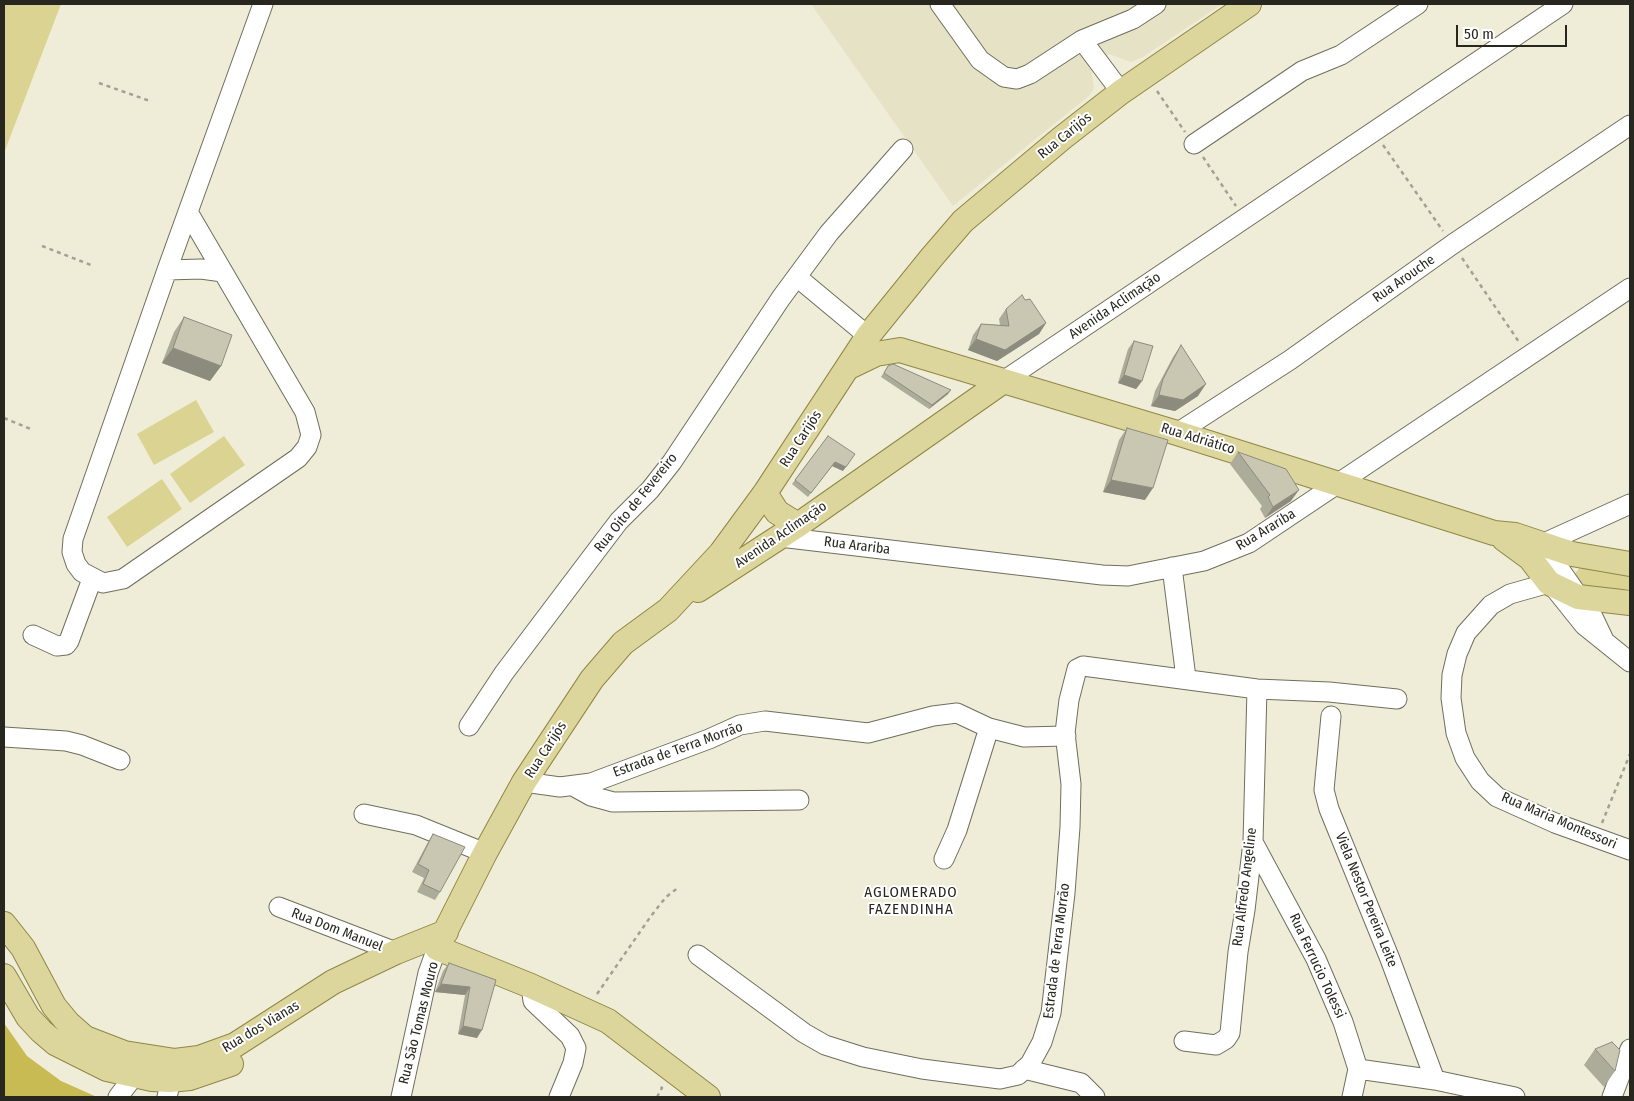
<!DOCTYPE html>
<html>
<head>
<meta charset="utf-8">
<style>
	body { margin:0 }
	#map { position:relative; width:1634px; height:1101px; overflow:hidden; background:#efedd8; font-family:"Fira Sans Condensed",sans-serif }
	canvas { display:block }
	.frame { position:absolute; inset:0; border:5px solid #28271f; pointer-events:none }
	.scale { position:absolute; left:1456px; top:25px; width:111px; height:22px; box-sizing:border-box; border:2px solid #28271f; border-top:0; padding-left:6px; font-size:15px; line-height:18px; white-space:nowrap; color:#28271f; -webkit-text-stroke:4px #fff; paint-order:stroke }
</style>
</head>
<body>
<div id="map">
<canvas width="1634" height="1101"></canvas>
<div class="frame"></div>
<div class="scale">50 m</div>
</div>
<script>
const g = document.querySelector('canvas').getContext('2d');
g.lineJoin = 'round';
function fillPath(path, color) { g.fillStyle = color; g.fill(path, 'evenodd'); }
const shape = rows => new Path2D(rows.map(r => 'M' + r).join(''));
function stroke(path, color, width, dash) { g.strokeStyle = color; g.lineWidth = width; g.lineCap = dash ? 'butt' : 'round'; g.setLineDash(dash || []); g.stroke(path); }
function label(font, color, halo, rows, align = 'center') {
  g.font = font + ' "Fira Sans Condensed",sans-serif'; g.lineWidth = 4; g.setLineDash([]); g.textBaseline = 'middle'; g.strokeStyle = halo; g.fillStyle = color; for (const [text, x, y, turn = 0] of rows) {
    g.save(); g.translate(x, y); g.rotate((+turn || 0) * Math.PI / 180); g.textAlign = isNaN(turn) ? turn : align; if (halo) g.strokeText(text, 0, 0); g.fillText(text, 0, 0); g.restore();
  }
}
fillPath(shape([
	[811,4,1222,4,1143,57,1131,62,1109,54,1091,68,1094,88,1090,95,953,206]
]), '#e5e2c6');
fillPath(shape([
	[4,4,61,4,4,153],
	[196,400,214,432,154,465,137,434],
	[224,436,245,465,190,503,170,474],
	[162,479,182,509,127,547,107,517],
	[1581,566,1630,572,1630,589,1596,589,1579,585,1574,575]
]), '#dbd391');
fillPath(shape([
	[4,1023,27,1056,61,1081,97,1097,4,1097]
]), '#c8bb53');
const minor = shape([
	[940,4,980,60,1004,77,1017,79,1030,74,1082,40,1133,19,1156,4],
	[1082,40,1121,92],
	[1194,144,1302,71,1341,55,1418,4],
	[188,212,305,412,311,435,307,447,298,458,123,579,103,583,82,572,76,564,72,552,73,539,167,270,263,4],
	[167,270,201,269,223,272],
	[797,277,868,336],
	[1002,382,1563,4],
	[1177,433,1290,360,1453,244,1630,125],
	[780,537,1102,575,1128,576,1204,561,1249,543,1630,288],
	[1172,567,1186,678],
	[1549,583,1510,594,1491,605,1466,633,1457,654,1452,675,1451,698,1456,733,1465,758,1480,781,1497,797,1555,823,1630,850],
	[1552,585,1584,625,1630,662],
	[33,635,57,646,66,645,69,641,92,579],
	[1604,640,1593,617,1542,544,1630,504],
	[1331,716,1324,790,1329,809,1390,959,1435,1080],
	[469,726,504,673,603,542,619,521,650,490,672,462,781,298,829,233,903,149],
	[4,737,66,741,82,745,120,760],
	[524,782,560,787,591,783,709,739,740,725,765,721,868,733,933,716,957,713,989,728,1024,737,1066,736],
	[573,786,591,796,613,802,799,800],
	[364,814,416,825,485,853],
	[1253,842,1316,959,1343,1022,1358,1069,1352,1097],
	[944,859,957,830,989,728],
	[279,907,396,952],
	[698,955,804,1033,825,1045,863,1057,922,1069,1000,1079,1018,1075,1030,1064,1042,1042,1051,1013,1065,893,1070,827,1071,784,1065,733,1069,700,1077,669,1083,666,1257,689,1329,692,1397,699],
	[531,986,533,1001,570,1036,576,1048,573,1063,559,1097],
	[1184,1041,1216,1045,1226,1039,1230,1033,1238,952,1245,910,1253,842,1257,689],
	[1024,1069,1081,1083,1095,1097],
	[1358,1069,1435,1080,1515,1097],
	[118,1097,134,1076],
	[167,1097,174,1068],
	[401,1097,428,973,437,948],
	[1612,1097,1630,1049]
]);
const major = shape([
	[847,368,876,354,900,350,1177,433,1494,533,1515,535,1572,554,1630,564],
	[765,493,777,512,798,525],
	[1504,539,1530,558,1549,583,1578,597,1630,603],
	[698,590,798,525,1002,382],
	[4,924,23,948,54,1006,68,1023,85,1038,124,1053,175,1061,199,1058,235,1045,333,982,396,952,446,932],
	[437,948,485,853,524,782,592,679,623,643,668,610,721,553,765,493,868,336,932,257,963,221,1062,138,1121,92,1249,4],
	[437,948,531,986,608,1021,708,1097],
	[4,976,28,1017,41,1031,55,1043,107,1069,152,1079,170,1080,190,1078,231,1064]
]);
stroke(minor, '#706e5c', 21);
stroke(major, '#8f8745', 26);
stroke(shape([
	[99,83,150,101],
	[1157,91,1185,132],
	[1383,145,1443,231],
	[1203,157,1236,206],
	[42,246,91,265],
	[1462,258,1519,342],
	[4,418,33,430],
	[1602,823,1630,754],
	[597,994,651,916,666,897,679,887],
	[657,1097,662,1088,660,1086]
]), '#a3a191', 2.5, [4, 4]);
stroke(minor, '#fff', 19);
stroke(major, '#ddd69c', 24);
fillPath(shape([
	[1025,300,1046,323,1039,334,997,361,968,350,973,335,981,324,1000,325,999,319,1006,309],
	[184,317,221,366,210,381,162,363,174,332],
	[1134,341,1142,381,1136,389,1118,383,1128,349],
	[1181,345,1198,396,1175,411,1151,406,1155,391,1173,357],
	[888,366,948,394,929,409,881,377],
	[1127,428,1145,500,1103,492,1119,440],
	[828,436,843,471,832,466,808,497,792,484],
	[1238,452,1291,501,1265,518,1260,509,1262,506,1230,464],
	[433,834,440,892,435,900,417,892,424,878,412,872,428,842],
	[449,963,496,980,477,1038,458,1034,465,995,435,992,443,971],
	[1595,1049,1615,1071,1604,1087,1584,1065]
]), '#adab99');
fillPath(shape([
	[1046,323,1039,334,997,361,968,350,976,339],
	[173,348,221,366,210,381,162,363],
	[1124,375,1142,381,1136,389,1118,383],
	[1206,384,1198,396,1175,411,1151,406,1159,395],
	[951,390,948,394,929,409,932,405],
	[835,462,846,467,843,471,832,466,808,497],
	[1111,480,1153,488,1145,500,1103,492],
	[1299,490,1291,501,1265,518,1273,507],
	[441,984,470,987,465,995,435,992],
	[463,1026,482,1030,477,1038,458,1034]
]), '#8d8b7d');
const building = shape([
	[1022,295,1025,300,1030,299,1046,323,1005,350,976,339,981,324,1009,326,1006,309,1022,295],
	[184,317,232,335,221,366,173,348,184,317],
	[1134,341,1153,346,1142,381,1124,375,1134,341],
	[1181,345,1206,384,1183,400,1159,395,1163,379,1181,345],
	[893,364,951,390,932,405,884,373,888,366,893,364],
	[1127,428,1168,440,1153,488,1111,480,1127,428],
	[828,436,855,454,846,467,835,462,811,493,795,480,828,436],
	[1238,452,1286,469,1299,490,1273,507,1268,497,1270,495,1238,452],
	[433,834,465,847,440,892,423,884,429,870,418,864,433,834],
	[449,963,496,980,482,1030,463,1026,470,987,441,984,449,963],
	[1612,1042,1620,1050,1615,1071,1595,1049,1612,1042]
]);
fillPath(building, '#c9c7b2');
stroke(building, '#8d8b7d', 1);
label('14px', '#28271f', '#fff', [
	["Rua Carijós",1065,136,-39],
	["Rua Arouche",1404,279,-35],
	["Avenida Aclimação",1115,306,-34],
	["Rua Carijós",801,439,-57],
	["Rua Adriático",1198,439,17],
	["Rua Oito de Fevereiro",636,503,-51],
	["Rua Arariba",1266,530,-31],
	["Avenida Aclimação",781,535,-34],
	["Rua Arariba",857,546,7],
	["Rua Carijós",546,750,-57],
	["Estrada de Terra Morrão",678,750,-20],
	["Rua Maria Montessori",1559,821,23],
	["Rua Alfredo Angeline",1245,887,-83],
	["Viela Nestor Pereira Leite",1366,900,68],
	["Rua Dom Manuel",337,930,21],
	["Estrada de Terra Morrão",1057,951,-83],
	["Rua Ferrucio Tolessi",1317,966,65],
	["Rua São Tomas Mouro",419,1023,-76],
	["Rua dos Vianas",261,1027,-31]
]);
g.letterSpacing = '1px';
label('15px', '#28271f', '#fff', [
	["AGLOMERADO",911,893],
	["FAZENDINHA",911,910]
]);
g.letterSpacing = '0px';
</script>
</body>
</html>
